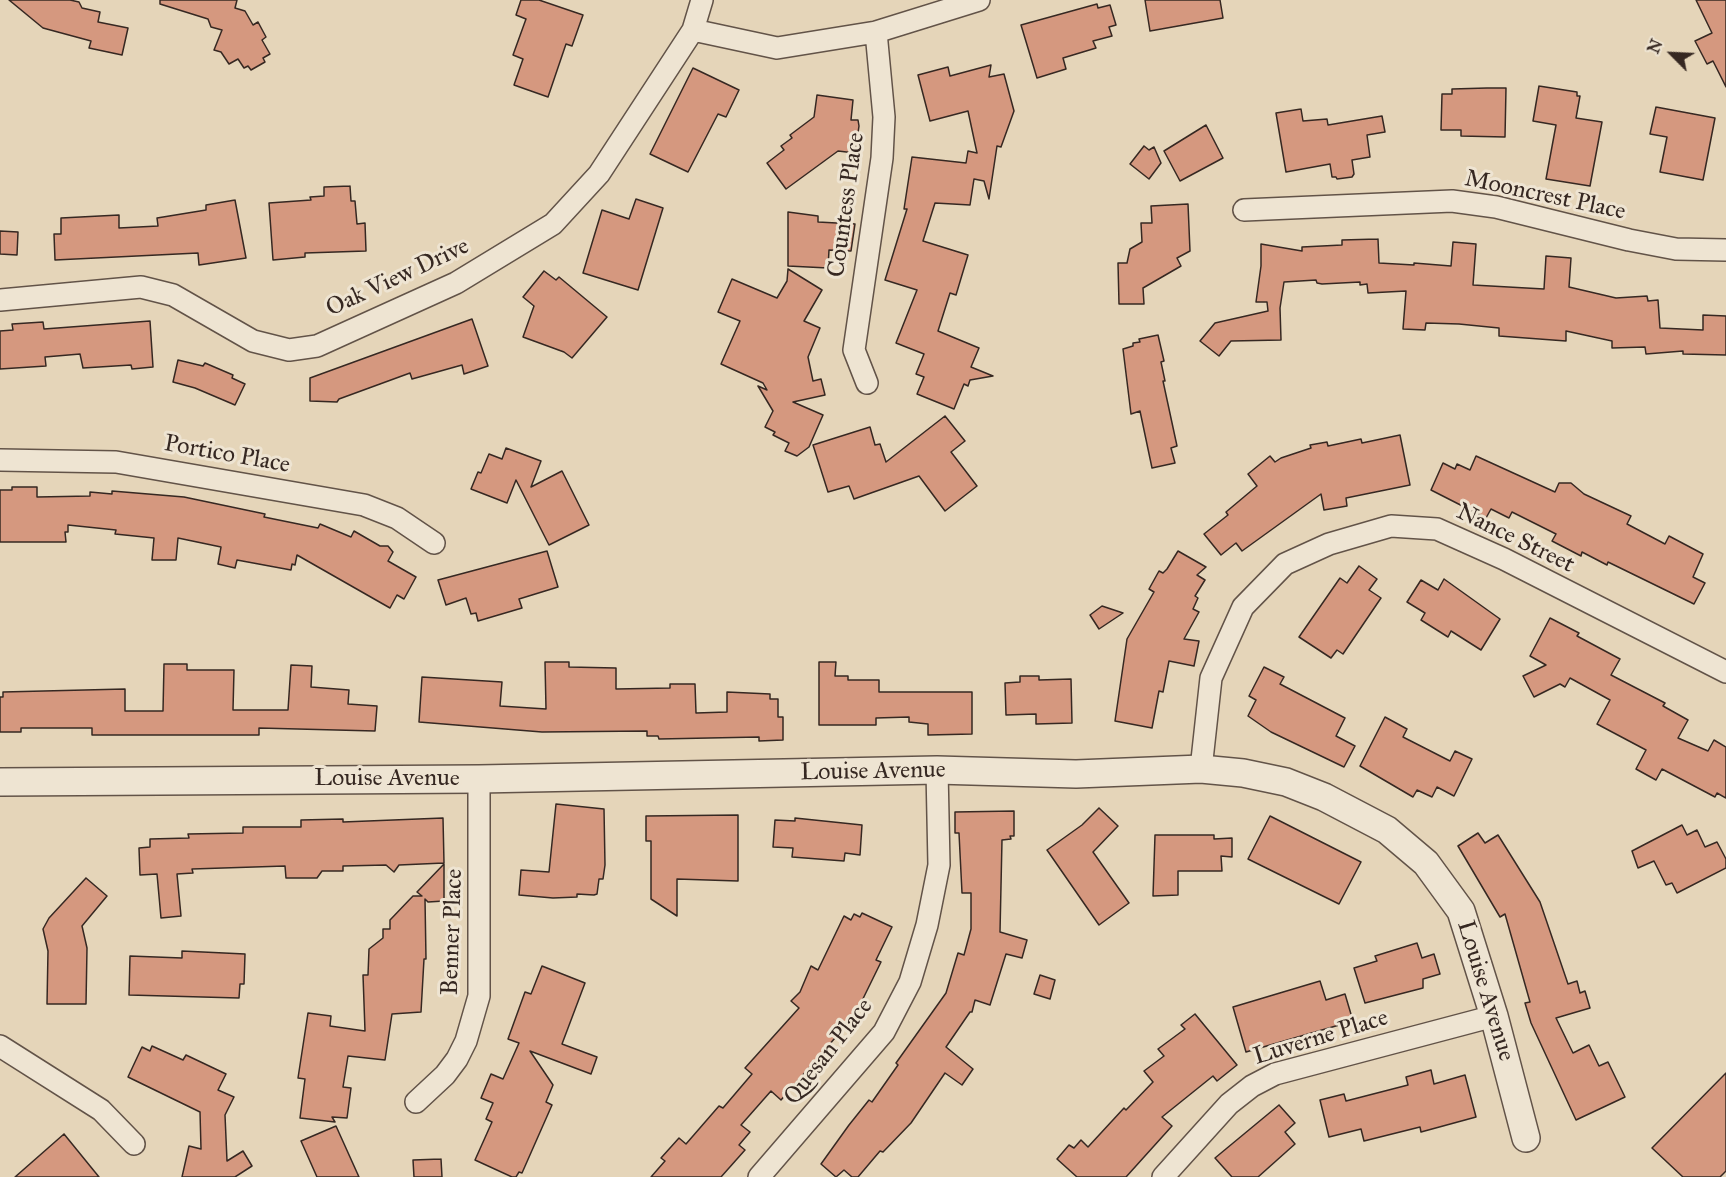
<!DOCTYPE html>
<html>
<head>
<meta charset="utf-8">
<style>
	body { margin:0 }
	#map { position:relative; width:1726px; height:1177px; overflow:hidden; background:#e5d5b9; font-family:"IM FELL Great Primer",serif }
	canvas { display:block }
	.north { position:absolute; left:1642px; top:24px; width:60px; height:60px; -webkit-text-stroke:4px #eee4d2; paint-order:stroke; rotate:294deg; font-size:16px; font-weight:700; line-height:24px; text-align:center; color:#362822 }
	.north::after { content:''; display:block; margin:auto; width:21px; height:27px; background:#362822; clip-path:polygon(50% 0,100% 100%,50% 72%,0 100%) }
</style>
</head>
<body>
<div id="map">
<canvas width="1726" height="1177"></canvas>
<div class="north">N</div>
</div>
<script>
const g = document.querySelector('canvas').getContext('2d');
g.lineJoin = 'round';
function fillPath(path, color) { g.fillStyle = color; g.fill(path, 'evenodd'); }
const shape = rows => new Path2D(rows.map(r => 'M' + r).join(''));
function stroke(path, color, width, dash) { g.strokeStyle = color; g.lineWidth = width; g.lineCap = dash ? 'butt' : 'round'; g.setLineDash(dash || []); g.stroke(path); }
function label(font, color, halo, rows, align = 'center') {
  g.font = font + ' "IM FELL Great Primer",serif'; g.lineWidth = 6; g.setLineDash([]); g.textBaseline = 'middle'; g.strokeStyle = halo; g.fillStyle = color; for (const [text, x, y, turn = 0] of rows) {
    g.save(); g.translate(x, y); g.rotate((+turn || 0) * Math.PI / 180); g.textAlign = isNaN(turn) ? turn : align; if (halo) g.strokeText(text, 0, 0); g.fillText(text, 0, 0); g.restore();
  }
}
const building = shape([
	[9,0,70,0,79,2,82,8,100,12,98,22,128,28,122,55,89,48,91,41,43,28,9,0],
	[160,0,237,0,235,8,245,11,253,25,258,22,266,37,262,40,270,54,263,58,265,62,251,70,248,66,244,68,238,59,229,64,221,52,214,50,222,30,211,27,208,19,160,4,160,0],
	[521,0,539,0,583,15,572,46,566,44,548,97,514,85,523,59,513,55,526,19,516,15,521,0],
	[1145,0,1220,0,1223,18,1150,31,1145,0],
	[1696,0,1726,0,1726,87,1713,61,1707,64,1695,41,1712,33,1696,0],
	[1097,4,1098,8,1110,5,1116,25,1109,27,1112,36,1093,41,1096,48,1063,58,1066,69,1037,78,1021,25,1097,4],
	[991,65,989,77,1004,74,1014,111,1001,147,997,146,989,199,984,181,974,179,970,205,935,203,923,241,968,255,956,295,950,293,938,331,979,348,971,367,993,376,970,380,968,386,964,384,954,409,917,394,924,377,916,374,924,354,896,343,917,290,885,280,907,209,904,209,912,157,966,163,968,151,977,153,968,111,930,121,918,75,948,67,950,76,991,65],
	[693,68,739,90,726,117,718,114,688,172,650,154,693,68],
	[1539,86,1577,92,1577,96,1580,96,1576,118,1602,122,1590,186,1546,179,1556,125,1533,121,1539,86],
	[1487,88,1506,88,1505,137,1461,136,1461,130,1441,130,1442,94,1452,94,1452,89,1487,88],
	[817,95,853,100,851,120,858,120,859,126,855,153,838,151,786,189,767,163,784,150,781,146,792,138,790,135,814,117,817,95],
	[1656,107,1715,118,1703,180,1660,172,1667,137,1650,134,1656,107],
	[1301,109,1303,121,1327,119,1328,125,1382,116,1385,132,1367,135,1370,157,1352,160,1354,174,1352,177,1337,179,1336,177,1332,177,1330,164,1286,172,1276,113,1301,109],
	[1206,125,1223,158,1180,181,1164,151,1206,125],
	[1144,146,1149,150,1154,147,1161,163,1149,179,1130,164,1144,146],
	[350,186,351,201,355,201,357,224,365,223,366,251,305,253,305,257,273,260,269,203,311,200,310,197,324,196,324,187,350,186],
	[636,199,663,208,638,290,583,273,602,210,629,219,636,199],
	[235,200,246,258,199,265,198,253,55,260,54,234,61,234,61,218,119,215,119,228,158,226,157,218,206,210,206,205,235,200],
	[1188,204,1190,251,1177,258,1181,266,1143,288,1144,304,1119,304,1118,263,1127,263,1130,249,1142,242,1141,223,1152,223,1151,206,1188,204],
	[788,212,818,216,818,222,855,224,851,251,829,250,828,268,788,266,788,212],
	[0,231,18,232,17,255,0,254,0,231],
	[1378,239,1379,263,1414,265,1414,263,1451,266,1453,242,1476,244,1473,285,1544,289,1546,256,1571,258,1569,287,1616,298,1647,296,1648,301,1658,300,1660,328,1703,330,1703,315,1726,316,1726,355,1683,354,1683,351,1646,354,1645,347,1612,348,1612,341,1566,331,1566,341,1499,336,1499,328,1459,324,1426,323,1425,330,1403,329,1406,291,1368,293,1367,284,1360,285,1360,282,1322,284,1317,283,1316,280,1284,282,1280,308,1281,340,1231,341,1219,356,1200,341,1215,323,1268,311,1267,302,1256,302,1261,266,1261,244,1302,251,1302,247,1342,245,1342,240,1378,239],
	[788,269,822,290,804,321,820,328,808,357,813,381,821,379,825,395,793,402,823,415,809,447,797,456,785,451,789,443,773,435,775,432,765,427,773,411,758,386,767,390,763,383,721,364,740,321,718,312,732,279,777,298,787,281,788,269],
	[544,271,556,280,559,277,607,317,572,358,564,352,523,337,534,306,523,297,544,271],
	[472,319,488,366,464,374,462,365,412,379,410,373,339,399,337,402,310,401,310,378,472,319],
	[150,321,153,367,132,369,131,365,83,368,80,354,45,357,46,366,0,369,0,331,13,330,12,324,43,322,44,329,150,321],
	[1158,335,1164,361,1161,362,1165,381,1163,381,1177,446,1171,448,1175,463,1152,468,1140,411,1131,414,1123,349,1133,346,1133,343,1140,342,1139,339,1158,335],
	[178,360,203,366,205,363,233,375,232,378,245,384,235,405,195,388,173,382,178,360],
	[945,416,965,441,951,452,977,486,945,511,919,476,854,499,849,486,828,492,813,445,870,427,875,445,880,444,886,462,945,416],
	[1400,435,1410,485,1346,498,1347,506,1324,510,1321,494,1242,551,1236,543,1221,555,1204,534,1228,515,1226,512,1257,486,1248,474,1270,456,1275,462,1281,458,1311,448,1310,445,1327,442,1328,446,1361,439,1362,443,1400,435],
	[506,448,541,461,531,487,562,471,589,525,549,545,516,480,507,503,471,489,478,472,481,473,489,454,502,459,506,448],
	[1476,456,1555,492,1559,483,1571,483,1584,494,1631,516,1627,524,1665,544,1669,536,1703,554,1693,577,1705,583,1694,604,1608,562,1607,565,1582,552,1581,556,1552,541,1556,534,1512,512,1509,518,1491,509,1486,518,1431,490,1443,463,1455,469,1457,464,1470,470,1476,456],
	[12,487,37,487,37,497,90,496,90,492,112,494,112,491,184,497,265,514,264,517,318,528,320,524,351,537,354,531,380,546,388,546,393,552,388,561,416,577,404,599,397,595,390,608,297,555,295,565,292,564,291,570,237,560,235,568,218,564,221,547,178,538,176,560,152,560,154,538,115,534,116,530,68,525,68,532,65,532,66,542,0,542,0,490,12,490,12,487],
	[547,551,558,587,519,599,522,608,478,621,476,613,471,614,466,598,446,605,438,580,547,551],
	[1178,551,1206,567,1197,575,1205,580,1195,596,1198,598,1193,609,1199,612,1184,639,1199,641,1194,666,1169,661,1163,692,1159,691,1152,728,1115,721,1127,639,1154,592,1149,589,1159,571,1163,573,1167,569,1178,551],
	[1359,566,1377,579,1369,590,1381,598,1343,654,1337,650,1331,658,1299,637,1340,578,1347,583,1359,566],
	[1444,579,1500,619,1481,650,1451,631,1448,637,1421,620,1425,613,1407,602,1421,580,1438,590,1444,579],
	[1102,606,1123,613,1099,629,1090,615,1102,606],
	[1550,618,1579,633,1577,636,1620,659,1611,675,1665,703,1663,706,1688,720,1678,738,1708,751,1714,740,1726,747,1726,798,1717,793,1715,797,1662,769,1656,780,1636,769,1646,750,1597,724,1610,700,1570,678,1565,687,1560,684,1534,697,1523,676,1546,665,1530,656,1550,618],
	[545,662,569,662,569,667,616,668,616,689,670,688,670,684,695,684,696,713,727,712,727,692,770,694,770,699,778,699,778,717,783,717,783,740,759,741,759,737,659,739,658,736,647,736,647,731,542,732,419,722,422,677,502,682,500,706,546,709,545,662],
	[819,662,836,662,835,676,848,676,848,680,879,680,879,692,972,692,972,734,928,735,928,724,909,722,909,717,876,718,876,725,819,725,819,662],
	[164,664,187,664,187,670,234,670,233,710,288,710,291,665,312,666,311,687,349,690,348,704,377,706,375,731,259,728,259,735,92,735,92,728,21,728,21,732,0,732,0,697,3,697,3,692,125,689,125,711,163,711,164,664],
	[1264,667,1284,677,1280,684,1345,718,1336,736,1355,746,1344,767,1271,732,1248,716,1256,700,1249,696,1264,667],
	[1020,676,1039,676,1039,680,1071,679,1072,723,1036,724,1036,714,1006,715,1005,683,1020,682,1020,676],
	[1385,717,1407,729,1403,737,1450,761,1455,751,1472,759,1454,796,1437,787,1432,797,1417,790,1413,797,1360,766,1385,717],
	[556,804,604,809,605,865,603,879,599,879,597,894,594,895,577,894,577,897,553,898,519,895,521,870,549,872,556,804],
	[1099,808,1118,826,1093,852,1129,903,1099,925,1047,850,1082,825,1099,808],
	[1014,811,1014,836,1010,836,1011,839,1002,840,1000,932,1027,940,1022,958,1006,954,990,1005,975,1000,972,1012,970,1012,946,1047,973,1069,962,1085,945,1073,911,1123,883,1152,880,1151,858,1177,852,1177,844,1170,836,1177,821,1164,849,1125,869,1100,872,1102,898,1065,896,1063,946,993,958,953,964,955,971,929,971,893,962,893,959,833,955,833,955,812,1014,811],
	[738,815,738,881,677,879,677,916,651,899,651,841,646,841,646,816,738,815],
	[1270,816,1361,862,1339,904,1248,859,1270,816],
	[443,818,444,863,399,865,394,872,386,865,343,866,343,871,322,871,317,878,286,878,285,866,192,869,193,873,177,874,181,916,161,918,157,874,140,875,139,848,150,847,150,839,189,838,188,834,243,833,243,827,301,827,301,820,343,819,343,822,443,818],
	[795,818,862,825,860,855,845,853,844,861,792,857,793,848,773,847,775,820,795,821,795,818],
	[1682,825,1687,835,1697,830,1705,847,1717,842,1726,859,1726,868,1677,893,1672,883,1666,885,1654,861,1638,868,1632,851,1682,825],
	[1478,833,1485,843,1498,835,1540,902,1568,984,1577,981,1580,993,1585,991,1590,1008,1556,1018,1573,1053,1589,1045,1599,1066,1608,1062,1625,1097,1576,1120,1531,1023,1525,1003,1530,1002,1505,914,1500,917,1458,846,1478,833],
	[1155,835,1214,835,1214,839,1232,838,1232,857,1221,856,1222,871,1178,871,1178,895,1153,896,1155,835],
	[444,864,444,901,428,902,425,899,426,959,424,959,421,1012,392,1014,385,1060,348,1056,343,1087,351,1088,347,1118,332,1117,335,1122,300,1118,305,1079,298,1078,308,1013,331,1016,330,1026,365,1031,363,975,368,975,369,949,383,938,383,929,390,929,390,920,413,896,422,896,417,892,444,864],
	[86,878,107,896,82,926,87,948,86,1004,47,1004,48,951,43,929,49,918,86,878],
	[862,913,892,927,876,960,881,962,855,1015,781,1100,771,1091,741,1125,750,1132,739,1145,745,1150,721,1177,651,1177,665,1161,661,1158,679,1138,686,1144,719,1106,723,1108,752,1074,745,1068,799,1008,791,1001,800,992,811,966,818,970,844,916,851,920,854,914,860,917,862,913],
	[1417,943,1422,958,1434,954,1440,974,1423,979,1423,988,1365,1003,1354,968,1377,961,1375,956,1417,943],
	[182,951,245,954,244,984,240,984,239,998,129,995,130,956,182,958,182,951],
	[542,966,585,983,562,1044,597,1057,591,1074,530,1051,553,1085,546,1102,552,1105,522,1173,519,1172,516,1177,512,1177,475,1160,492,1122,486,1119,493,1103,481,1098,491,1074,503,1079,519,1043,508,1039,525,992,531,994,542,966],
	[1040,975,1055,980,1050,999,1034,994,1040,975],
	[1320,981,1326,1000,1345,994,1353,1021,1246,1052,1233,1007,1320,981],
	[1195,1014,1237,1065,1217,1081,1213,1076,1162,1117,1172,1126,1126,1177,1077,1177,1057,1159,1069,1145,1074,1148,1081,1140,1088,1147,1124,1108,1126,1110,1153,1082,1144,1071,1164,1056,1158,1049,1185,1029,1181,1025,1195,1014],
	[152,1046,183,1060,186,1055,226,1074,218,1090,234,1097,225,1115,227,1161,243,1151,252,1166,235,1177,182,1177,189,1146,201,1149,200,1112,128,1077,142,1047,150,1051,152,1046],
	[1431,1070,1434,1084,1465,1075,1476,1117,1421,1132,1420,1127,1364,1141,1361,1129,1329,1137,1320,1100,1344,1094,1346,1101,1408,1085,1406,1077,1431,1070],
	[1726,1073,1726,1171,1720,1177,1683,1177,1652,1148,1726,1073],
	[1279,1105,1295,1123,1285,1132,1295,1144,1258,1177,1232,1177,1215,1158,1279,1105],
	[336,1126,359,1177,317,1177,301,1141,336,1126],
	[64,1134,99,1177,15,1177,64,1134],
	[441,1159,442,1177,414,1177,413,1160,441,1159]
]);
fillPath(building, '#d5987f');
stroke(building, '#362822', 1.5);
const minor = shape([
	[693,30,777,48,876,32,979,0],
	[1244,210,1452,201,1496,207,1629,240,1676,249,1726,250],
	[0,300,141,287,173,295,253,341,289,350,317,346,456,283,553,224,599,174,693,30,702,0],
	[867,383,854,350,882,158,884,117,876,32],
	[0,460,116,462,364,505,397,518,434,543],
	[1201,769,1211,678,1243,607,1285,564,1329,544,1391,526,1437,529,1504,559,1726,672],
	[0,1046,101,1110,134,1144],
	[416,1102,445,1075,457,1059,466,1041,479,996,479,779],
	[759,1177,884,1032,910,982,927,925,939,865,937,770],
	[1163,1177,1229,1104,1252,1086,1275,1074,1494,1016]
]);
const tertiary = shape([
	[0,782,479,779,937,770,1076,774,1201,769,1243,773,1286,782,1324,797,1387,830,1426,863,1461,911,1494,1016,1526,1138]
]);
stroke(minor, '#625348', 24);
stroke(tertiary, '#625348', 30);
stroke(minor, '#eee4d2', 21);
stroke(tertiary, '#eee4d2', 27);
label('24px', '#362822', '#eee4d2', [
	["Mooncrest Place",1545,196,12],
	["Countess Place",847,205,-82],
	["Oak View Drive",398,278,-25],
	["Portico Place",227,455,10],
	["Nance Street",1515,539,26],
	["Louise Avenue",873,772,-1],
	["Louise Avenue",387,779],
	["Benner Place",453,932,-88],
	["Louise Avenue",1485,991,73],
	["Luverne Place",1321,1038,-17],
	["Quesan Place",829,1052,-52]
]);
</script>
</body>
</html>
